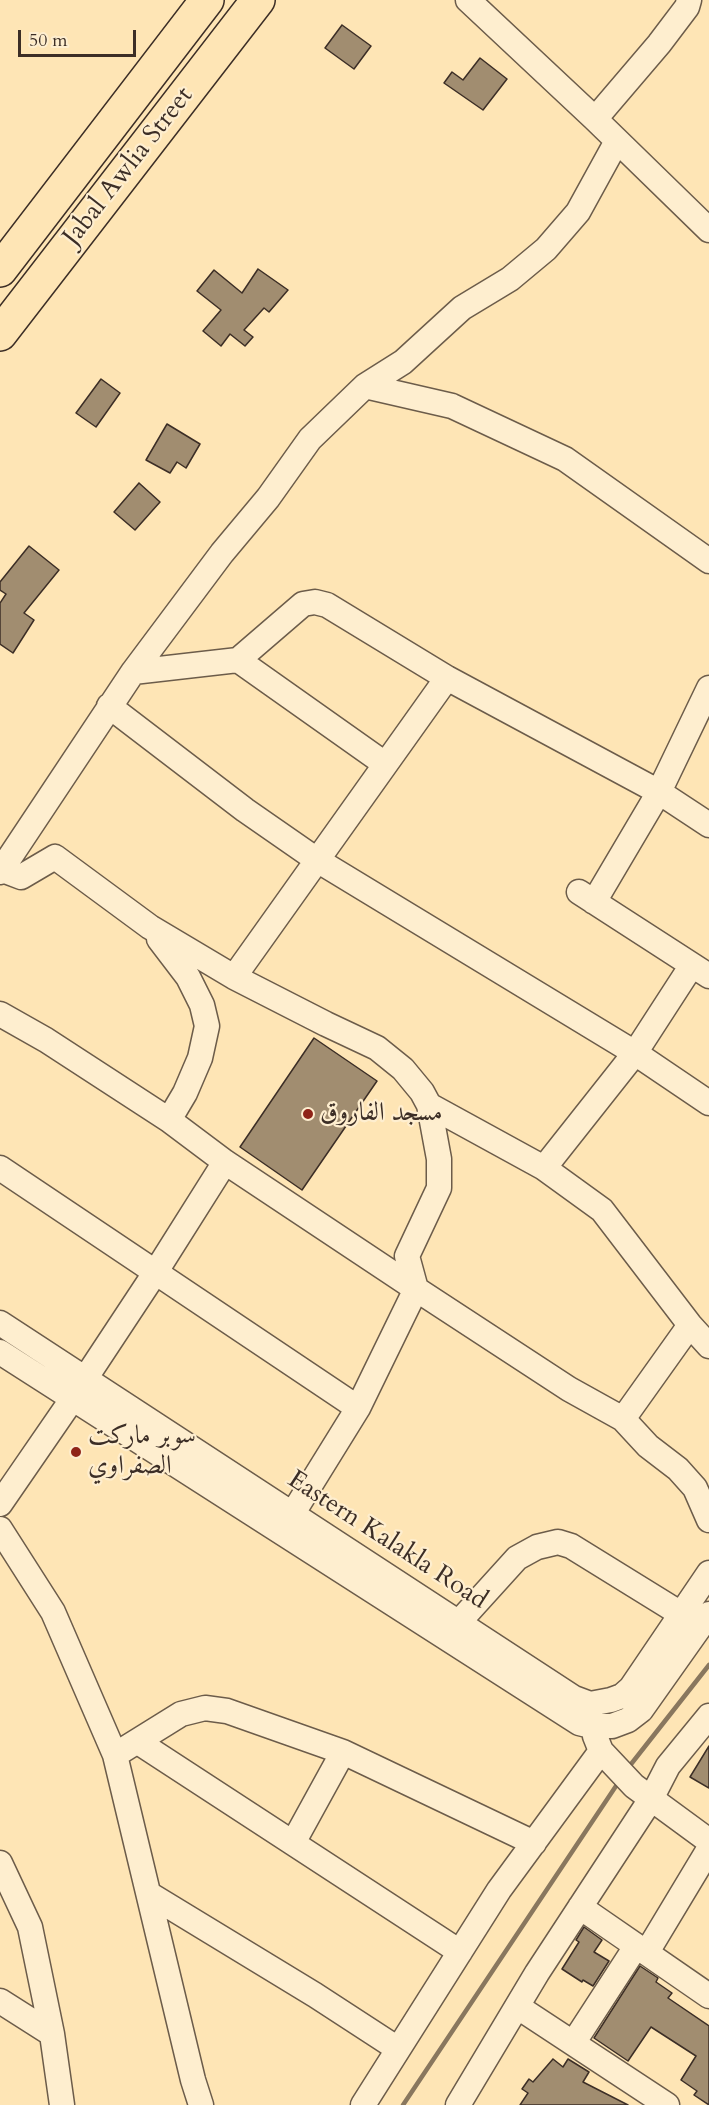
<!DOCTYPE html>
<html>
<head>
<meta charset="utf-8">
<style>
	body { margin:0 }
	#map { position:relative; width:709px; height:2105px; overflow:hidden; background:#fee5b5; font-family:Cardo,serif }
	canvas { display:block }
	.scale { position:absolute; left:18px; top:30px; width:118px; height:27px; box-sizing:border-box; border:3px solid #3c2e26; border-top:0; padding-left:8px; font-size:18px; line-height:21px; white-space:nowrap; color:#3c2e26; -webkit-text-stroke:4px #feeecf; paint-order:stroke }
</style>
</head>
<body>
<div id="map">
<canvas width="709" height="2105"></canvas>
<div class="scale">50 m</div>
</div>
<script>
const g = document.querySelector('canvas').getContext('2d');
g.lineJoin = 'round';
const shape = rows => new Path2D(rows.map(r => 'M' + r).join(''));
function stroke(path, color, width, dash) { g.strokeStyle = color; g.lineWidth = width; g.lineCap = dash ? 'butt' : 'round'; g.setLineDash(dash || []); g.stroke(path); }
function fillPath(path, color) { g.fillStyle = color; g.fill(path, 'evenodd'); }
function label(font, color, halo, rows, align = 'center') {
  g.font = font + ' Cardo,Amiri,serif'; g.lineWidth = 4.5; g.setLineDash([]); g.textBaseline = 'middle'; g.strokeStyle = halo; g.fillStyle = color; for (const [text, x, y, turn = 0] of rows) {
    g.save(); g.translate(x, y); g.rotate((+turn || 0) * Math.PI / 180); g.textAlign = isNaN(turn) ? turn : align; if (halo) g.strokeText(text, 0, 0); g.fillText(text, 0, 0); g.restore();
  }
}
stroke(shape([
	[628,1768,709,1665],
	[403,2105,620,1780]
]), '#89775e', 4.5);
const building = shape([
	[342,25,371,46,354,69,325,48,342,25],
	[480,58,507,79,483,110,444,83,452,72,463,80,480,58],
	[258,269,288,290,269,312,264,308,244,330,253,337,245,346,230,334,221,346,203,331,221,310,197,291,214,270,242,293,258,269],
	[101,379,120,393,96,427,76,413,101,379],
	[167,424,200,444,186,468,177,462,170,473,146,460,167,424],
	[139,483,160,502,135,530,114,512,139,483],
	[29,546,59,570,24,613,34,620,13,653,0,644,0,603,6,594,0,590,0,582,29,546],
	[314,1038,377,1081,302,1190,240,1147,314,1038],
	[709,1746,709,1788,690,1777,709,1746],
	[584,1927,602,1940,594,1952,609,1961,593,1986,583,1980,582,1982,562,1969,579,1942,576,1940,584,1927],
	[640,1966,658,1978,656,1982,672,1993,668,1998,709,2026,709,2105,694,2095,697,2091,681,2080,696,2056,651,2027,628,2061,594,2038,640,1966],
	[553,2059,563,2067,568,2059,589,2072,583,2082,628,2105,520,2105,528,2093,522,2089,529,2079,533,2082,553,2059]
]);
fillPath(building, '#a18d70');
stroke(building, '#3c2e26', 1.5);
const minor = shape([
	[468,0,595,119,709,230],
	[595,119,659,44,687,7,689,0],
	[365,386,452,406,565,459,709,561],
	[238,660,303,604,315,602,327,605,447,678,659,792,709,825],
	[133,672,238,660,385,764],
	[109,706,245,810,317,860,635,1053,709,1103],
	[0,869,21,877,55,857,150,927,234,977,326,1024,377,1048,403,1069,422,1092,429,1105,439,1159,439,1188,407,1256,416,1289,358,1408,293,1513],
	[0,872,133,672,222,553,268,498,310,439,365,386,403,362,462,308,510,279,546,249,578,212,617,141],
	[579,892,709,976],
	[594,902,659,792,709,688],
	[159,939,188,977,202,1005,207,1026,200,1058,185,1093,169,1120,225,1162,416,1289,569,1389,623,1419,648,1446,678,1469,695,1488,709,1520],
	[234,977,447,678],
	[0,1014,46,1040,169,1120],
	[429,1105,544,1168,602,1210,690,1325,709,1346],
	[0,1168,358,1408],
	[544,1168,635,1053,692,965],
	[0,1323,574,1698,590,1704,611,1700,622,1696,631,1688,709,1573],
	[0,1352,579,1723,591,1726,612,1726,628,1720,641,1710,709,1614],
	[85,1379,155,1273,225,1162],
	[623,1419,690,1325],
	[0,1504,73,1398],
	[0,1529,53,1612,115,1755,193,2080,201,2105],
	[459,1622,517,1558,537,1547,558,1542,571,1546,681,1614],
	[595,1736,601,1751,634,1786,709,1841],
	[138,1742,460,1952],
	[115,1755,181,1714,205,1708,227,1711,343,1752,534,1843],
	[293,1843,343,1752],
	[0,1863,30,1927,52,2034,62,2105],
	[149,1894,315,1995,398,2049],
	[580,1907,709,1996],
	[0,2001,52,2034],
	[518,2007,667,2105],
	[574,2042,635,1948,647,1952,709,1849],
	[363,2105,499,1890,601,1751],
	[458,2105,537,1973,651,1799,668,1766,709,1716]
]);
const highway = shape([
	[0,270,207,0],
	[0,334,258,0]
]);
stroke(minor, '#6c5c4a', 27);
stroke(highway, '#3c2e26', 36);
stroke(minor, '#feeecf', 24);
stroke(highway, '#fee5b5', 33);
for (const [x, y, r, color] of [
	[308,1114,6,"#8f2418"],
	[76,1452,6,"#8f2418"]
]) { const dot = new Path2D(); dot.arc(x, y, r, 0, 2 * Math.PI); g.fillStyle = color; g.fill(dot); stroke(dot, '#feeecf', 2); }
label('26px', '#3c2e26', '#feeecf', [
	["Jabal Awlia Street",129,167,-52],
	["Eastern Kalakla Road",387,1541,33]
]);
label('26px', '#3c2e26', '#feeecf', [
	["مسجد الفاروق",320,1114],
	["سوبر ماركت",88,1437],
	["الصفراوي",88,1467]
], 'left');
</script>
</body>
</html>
